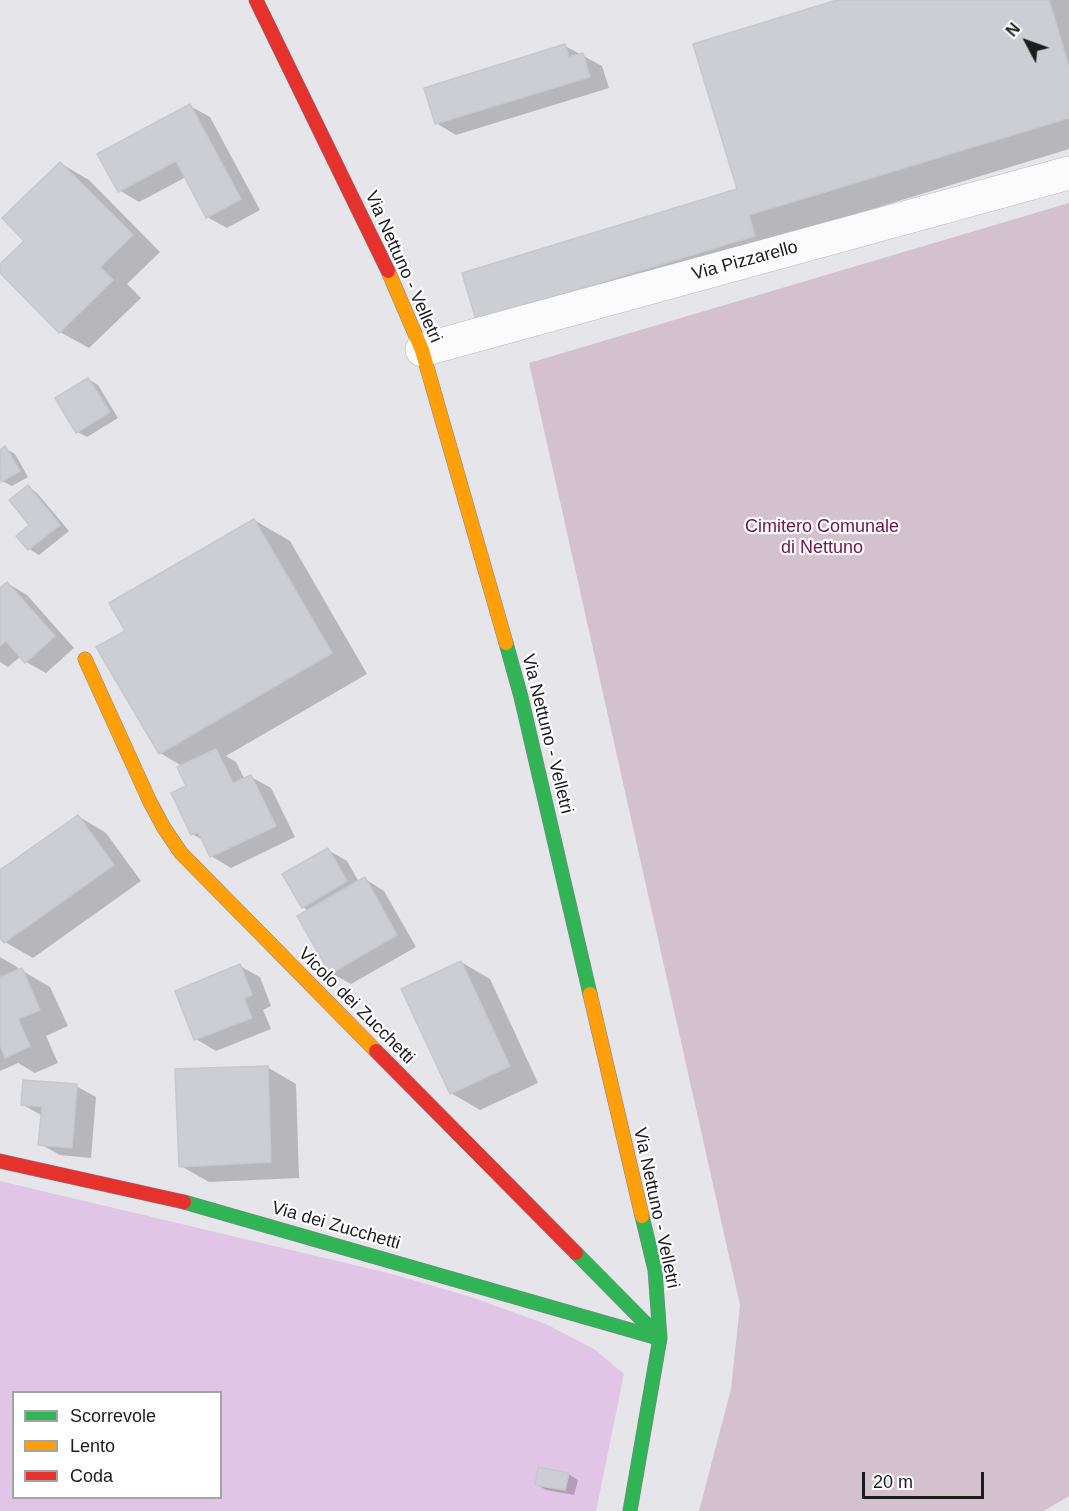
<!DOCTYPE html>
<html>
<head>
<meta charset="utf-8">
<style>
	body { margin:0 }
	#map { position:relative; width:1069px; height:1511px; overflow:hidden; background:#e5e5ea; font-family:Arial,sans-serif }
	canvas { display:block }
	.legend { position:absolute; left:12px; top:1391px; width:210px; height:108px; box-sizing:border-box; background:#fff; border:2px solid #a4a4a4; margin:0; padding:8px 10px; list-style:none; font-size:18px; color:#1c1c1c }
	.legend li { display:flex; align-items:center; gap:12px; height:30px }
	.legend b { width:30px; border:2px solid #a4a4a4 }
	.north { position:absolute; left:997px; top:12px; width:60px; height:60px; -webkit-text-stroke:4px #fff; paint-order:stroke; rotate:311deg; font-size:16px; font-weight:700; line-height:24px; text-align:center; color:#1c1c1c }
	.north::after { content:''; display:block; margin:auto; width:21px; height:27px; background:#1c1c1c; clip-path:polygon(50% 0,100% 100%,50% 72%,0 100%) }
	.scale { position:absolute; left:862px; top:1472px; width:122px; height:27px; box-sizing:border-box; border:3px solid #1c1c1c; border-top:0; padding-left:8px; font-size:18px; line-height:21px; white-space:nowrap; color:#1c1c1c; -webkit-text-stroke:4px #fff; paint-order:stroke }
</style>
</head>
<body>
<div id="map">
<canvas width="1069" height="1511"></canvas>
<ul class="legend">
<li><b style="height:8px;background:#30b455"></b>Scorrevole</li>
<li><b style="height:8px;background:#ff9f0a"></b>Lento</li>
<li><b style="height:8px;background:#e5322d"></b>Coda</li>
</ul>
<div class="north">N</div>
<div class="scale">20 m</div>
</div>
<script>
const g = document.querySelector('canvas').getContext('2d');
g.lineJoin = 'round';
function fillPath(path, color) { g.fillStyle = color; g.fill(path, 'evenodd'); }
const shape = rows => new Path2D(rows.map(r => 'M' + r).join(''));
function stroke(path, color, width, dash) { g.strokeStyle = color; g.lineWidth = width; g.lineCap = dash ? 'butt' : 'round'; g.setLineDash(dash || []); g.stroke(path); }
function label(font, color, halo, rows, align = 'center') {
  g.font = font + ' Arial,sans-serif'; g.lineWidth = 4.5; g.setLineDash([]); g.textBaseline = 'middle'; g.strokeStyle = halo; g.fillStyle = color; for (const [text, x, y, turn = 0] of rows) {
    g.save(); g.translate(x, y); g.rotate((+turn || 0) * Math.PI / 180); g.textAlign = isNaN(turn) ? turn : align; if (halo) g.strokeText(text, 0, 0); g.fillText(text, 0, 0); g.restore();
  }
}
fillPath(shape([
	[0,1181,388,1273,471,1297,546,1324,594,1349,624,1374,596,1511,0,1511],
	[14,1392,220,1392,220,1498,14,1498],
	[538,1467,568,1473,565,1490,535,1485]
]), '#e0c5e7');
fillPath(shape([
	[1069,203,1069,1496,1044,1511,699,1511,731,1389,740,1305,529,363]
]), '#d3c2cd');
fillPath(shape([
	[842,0,1069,0,1069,149,784,236,478,319,739,190],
	[565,46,602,66,609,88,456,135,436,123],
	[190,106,210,117,260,210,227,228,207,217,186,177,139,202,119,190],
	[60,163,89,180,160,252,127,284,141,298,89,348,60,332,0,271,0,267,26,241],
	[88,379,98,385,118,418,87,437,77,432],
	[5,448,15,454,28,477,12,486,2,481,0,477,0,451],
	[28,487,37,493,69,531,39,555,29,549,18,536,31,525],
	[254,520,290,541,367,674,226,756,236,762,245,780,251,777,271,788,295,837,231,868,211,856,203,840,192,834,188,787,182,766,160,753,127,631],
	[7,583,27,595,74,648,46,673,26,662,21,656,8,667,0,662,0,590],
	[78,816,106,833,141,881,33,958,5,942,0,935,0,872],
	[328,850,347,861,359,882,365,879,384,891,416,947,351,984,331,973,309,911,303,907],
	[0,957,17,967,19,971,21,970,50,987,68,1026,46,1036,58,1063,35,1073,18,1063,0,1071],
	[461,962,490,979,538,1083,480,1110,451,1093],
	[240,966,260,977,271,1006,263,1010,271,1029,216,1051,196,1039],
	[267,1067,296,1084,299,1178,209,1182,181,1166],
	[76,1086,96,1097,91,1158,60,1155,40,1144,43,1116,23,1105],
	[568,1474,578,1480,574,1495,546,1490,536,1484]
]), '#0003');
const building = shape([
	[837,0,1049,0,1069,67,1069,118,749,215,755,236,476,320,462,273,737,189,693,44,837,0],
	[565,44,569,57,583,53,590,77,435,124,424,88,565,44],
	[190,104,241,199,206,218,176,161,118,192,97,154,190,104],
	[60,162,133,235,100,267,113,280,59,333,0,273,0,264,24,241,2,218,60,162],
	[88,378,110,412,76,433,55,398,88,378],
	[5,446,20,471,1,482,0,450,5,446],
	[28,485,60,525,28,550,16,536,29,525,9,500,28,485],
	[254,519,332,653,159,754,96,647,125,631,109,603,254,519],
	[7,582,55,636,25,663,6,641,0,646,0,588,7,582],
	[216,749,233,783,251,775,276,826,210,857,198,832,191,835,171,793,186,786,177,767,216,749],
	[78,815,114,865,4,943,0,938,0,870,78,815],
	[328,848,347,881,302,908,282,874,328,848],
	[365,877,397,935,330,974,297,916,365,877],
	[461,961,510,1066,450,1094,401,989,461,961],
	[240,964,252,995,244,998,252,1018,194,1040,175,991,240,964],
	[22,968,40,1010,18,1019,30,1046,5,1058,0,1045,0,976,1,977,22,968],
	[268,1066,271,1162,179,1167,175,1069,268,1066],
	[23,1080,77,1084,72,1148,38,1145,42,1107,21,1105,23,1080],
	[538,1467,569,1473,565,1490,535,1485,538,1467]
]);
fillPath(building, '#cdced3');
stroke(building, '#c7c8cd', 1.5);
const street = shape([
	[422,350,1069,173]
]);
const fast = shape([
	[506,643,521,697,590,994],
	[184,1202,658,1338],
	[576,1253,660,1338],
	[630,1511,660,1338,655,1270,642,1216]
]);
const slow = shape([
	[388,271,422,350,506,643],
	[85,659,150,802,164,828,181,853,376,1051],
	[590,994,642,1216]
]);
const jam = shape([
	[256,0,388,271],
	[376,1051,576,1253],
	[0,1161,184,1202]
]);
stroke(street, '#bababc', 34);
stroke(fast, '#867e94', 15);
stroke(slow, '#867e94', 15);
stroke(jam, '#867e94', 15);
stroke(street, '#fbfbfc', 33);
stroke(fast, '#30b455', 14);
stroke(slow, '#ff9f0a', 14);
stroke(jam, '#e5322d', 14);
label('18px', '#1c1c1c', '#fff', [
	["Via Pizzarello",745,261,-15],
	["Via Nettuno - Velletri",403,267,66],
	["Via Nettuno - Velletri",547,734,76],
	["Vicolo dei Zucchetti",356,1006,45],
	["Via Nettuno - Velletri",656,1208,78],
	["Via dei Zucchetti",336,1226,16]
]);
label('18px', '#74104d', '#fff', [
	["Cimitero Comunale",822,527],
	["di Nettuno",822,548]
]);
</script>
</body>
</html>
